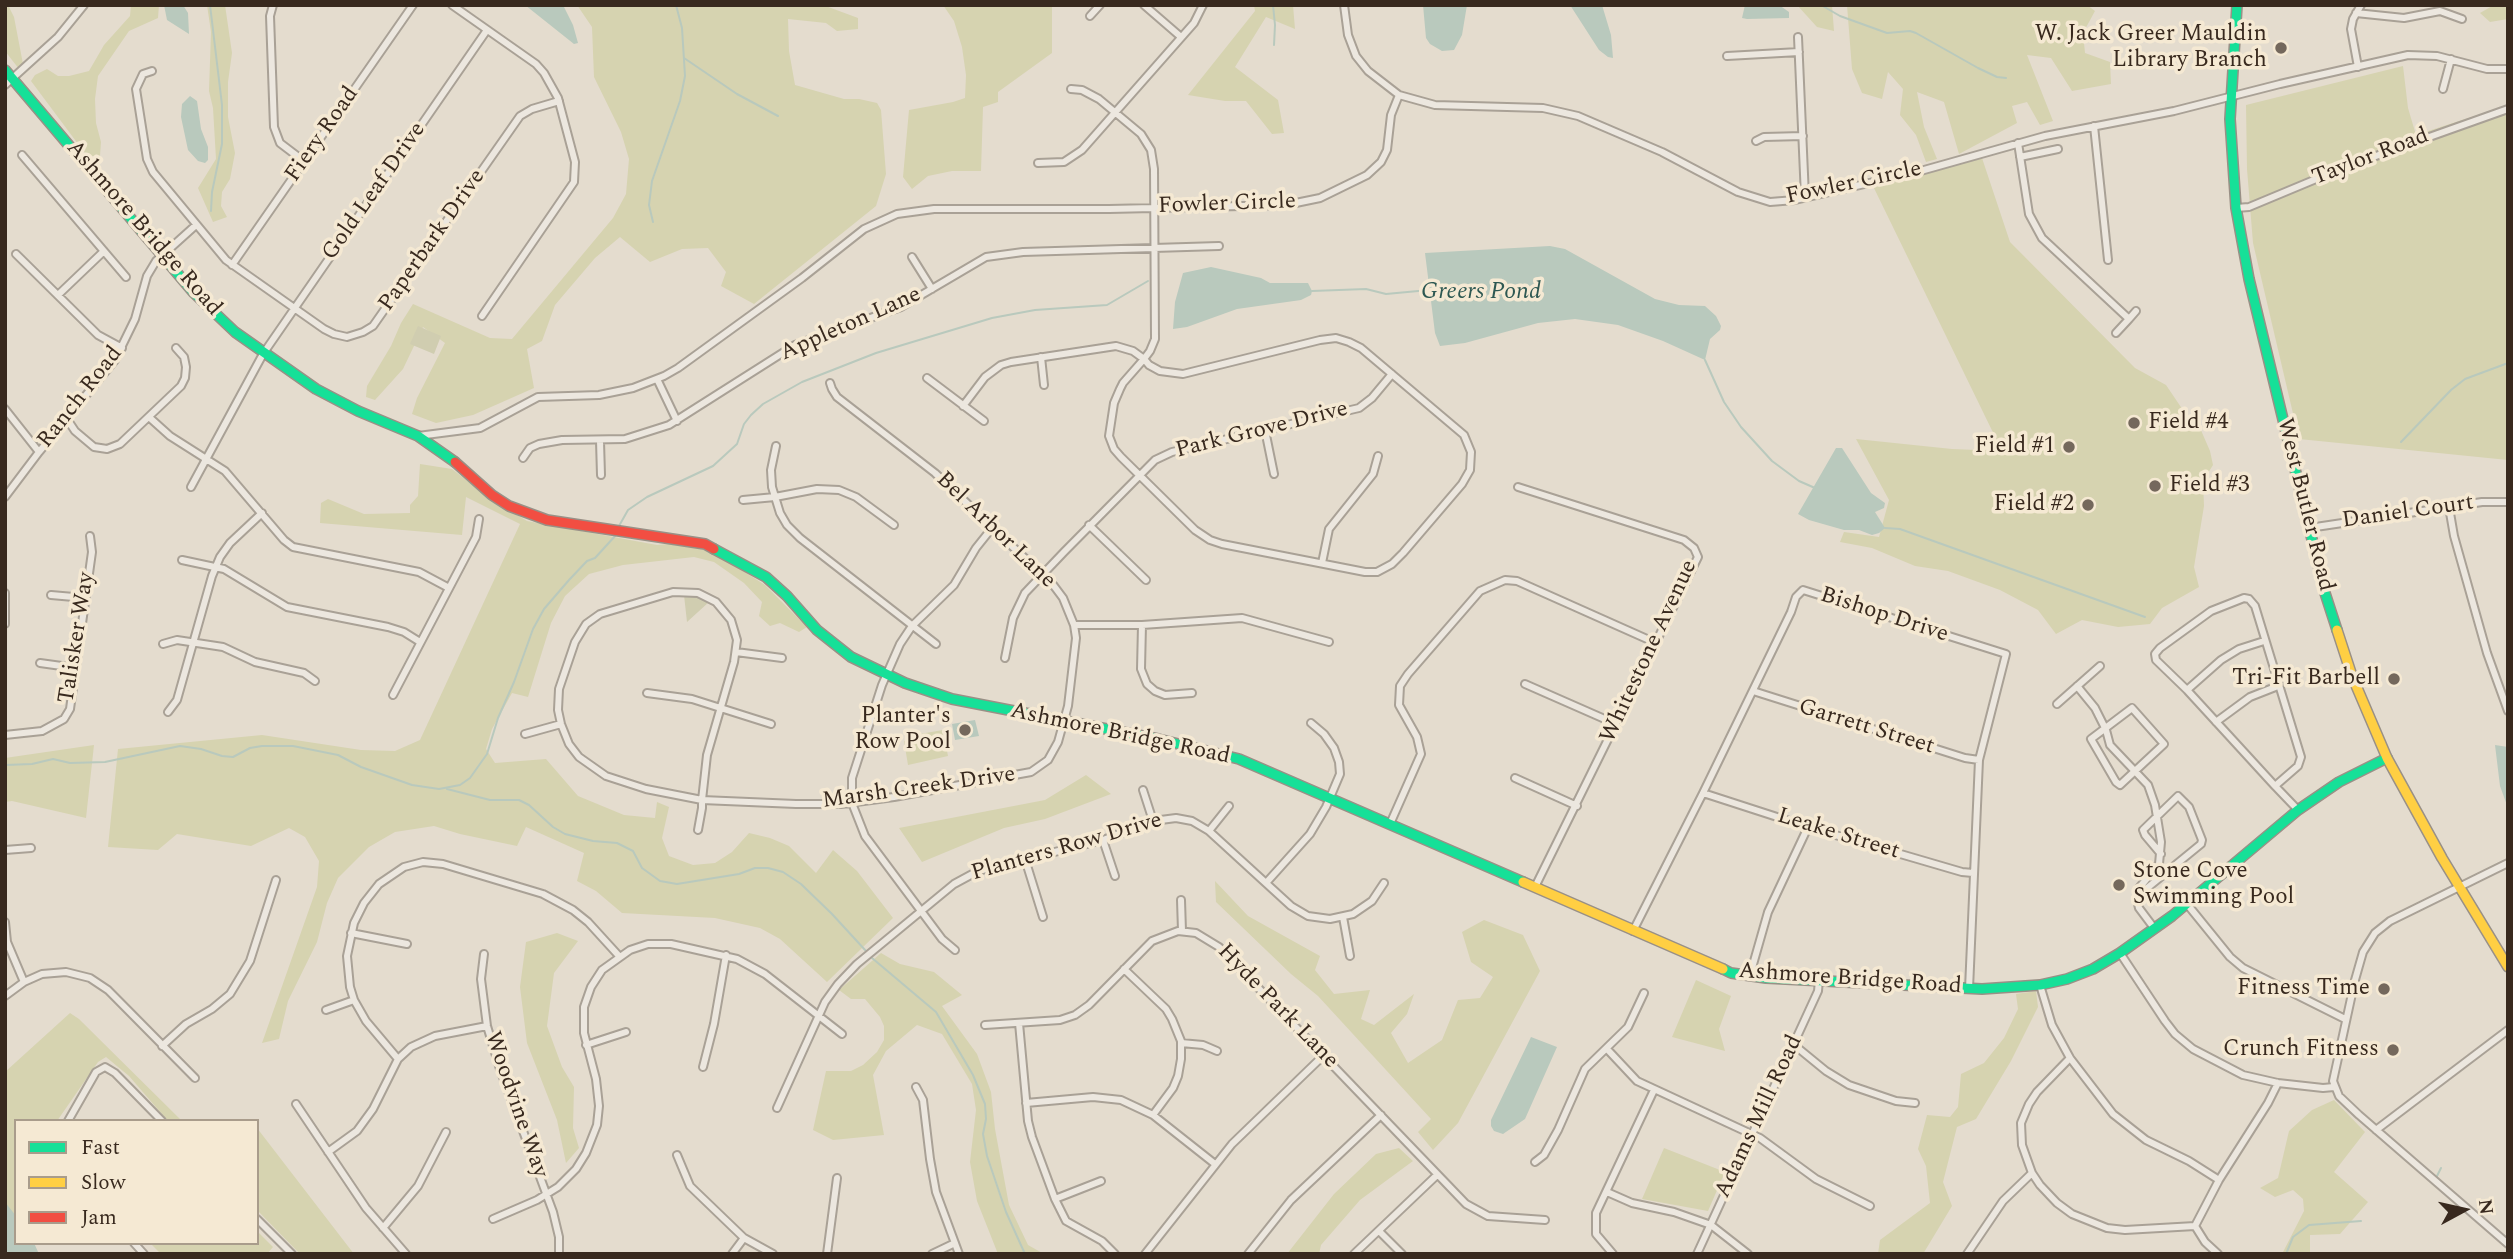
<!DOCTYPE html>
<html>
<head>
<meta charset="utf-8">
<style>
	body { margin:0 }
	#map { position:relative; width:2513px; height:1259px; overflow:hidden; background:#e4dcce; font-family:Spectral,serif }
	canvas { display:block }
	.frame { position:absolute; inset:0; border:7px solid #38291e; pointer-events:none }
	.legend { position:absolute; left:14px; top:1119px; width:245px; height:126px; box-sizing:border-box; background:#f5e9d3; border:2px solid #a99c8b; margin:0; padding:9px 12px; list-style:none; font-size:21px; color:#38291e }
	.legend li { display:flex; align-items:center; gap:14px; height:35px }
	.legend b { width:35px; border:2px solid #a99c8b }
	.north { position:absolute; left:2429px; top:1175px; width:70px; height:70px; -webkit-text-stroke:5px #f5e9d3; paint-order:stroke; rotate:82deg; font-size:19px; font-weight:700; line-height:28px; text-align:center; color:#38291e }
	.north::after { content:''; display:block; margin:auto; width:24px; height:32px; background:#38291e; clip-path:polygon(50% 0,100% 100%,50% 72%,0 100%) }
</style>
</head>
<body>
<div id="map">
<canvas width="2513" height="1259"></canvas>
<div class="frame"></div>
<ul class="legend">
<li><b style="height:9px;background:#16e098"></b>Fast</li>
<li><b style="height:9px;background:#ffcf43"></b>Slow</li>
<li><b style="height:9px;background:#f24e42"></b>Jam</li>
</ul>
<div class="north">N</div>
</div>
<script>
const g = document.querySelector('canvas').getContext('2d');
g.lineJoin = 'round';
function fillPath(path, color) { g.fillStyle = color; g.fill(path, 'evenodd'); }
const shape = rows => new Path2D(rows.map(r => 'M' + r).join(''));
function stroke(path, color, width, dash) { g.strokeStyle = color; g.lineWidth = width; g.lineCap = dash ? 'butt' : 'round'; g.setLineDash(dash || []); g.stroke(path); }
function label(font, color, halo, rows, align = 'center') {
  g.font = font + ' Spectral,serif'; g.lineWidth = 7; g.setLineDash([]); g.textBaseline = 'middle'; g.strokeStyle = halo; g.fillStyle = color; for (const [text, x, y, turn = 0] of rows) {
    g.save(); g.translate(x, y); g.rotate((+turn || 0) * Math.PI / 180); g.textAlign = isNaN(turn) ? turn : align; if (halo) g.strokeText(text, 0, 0); g.fillText(text, 0, 0); g.restore();
  }
}
fillPath(shape([
	[5,5,8,5,14,17,23,64,19,69,5,51],
	[131,5,159,5,158,18,129,31,98,76,95,99,96,123,101,142,100,156,87,156,31,81,35,75,47,69,58,76,69,76,89,71,104,45,130,16],
	[207,5,225,5,232,53,228,82,228,117,235,153,230,179,222,192,221,206,227,217,213,222,198,188,216,159,213,108,209,91,211,32],
	[577,5,823,5,858,18,858,29,837,31,826,23,788,19,789,51,795,85,844,99,859,99,877,103,881,110,886,174,876,206,754,304,721,286,726,272,708,248,682,249,650,262,620,237,595,258,555,305,542,341,527,349,534,388,473,415,436,423,412,414,417,398,445,343,423,327,403,369,375,400,366,397,367,386,391,346,401,323,413,304,490,338,512,339,613,218,626,194,629,159,621,132,594,77,592,27],
	[943,5,1052,5,1052,53,998,92,998,102,983,107,981,171,952,171,928,176,912,189,903,177,909,110,953,102,965,98,966,75,962,47,954,21],
	[1254,5,1293,5,1295,29,1266,17,1235,67,1278,100,1284,133,1272,134,1246,101,1225,101,1188,95,1255,11],
	[1797,5,1832,5,1834,31,1817,27],
	[1847,5,2087,5,2095,11,2083,33,2085,53,2110,62,2111,84,2072,91,2051,58,2027,55,2053,121,2040,125,2027,102,2012,106,2017,123,1959,154,1944,102,1917,92,1924,127,1937,159,1926,162,1916,135,1900,115,1903,89,1888,72,1882,99,1862,93,1852,69],
	[2494,5,2508,5,2508,19,2490,22,2480,13],
	[2403,66,2408,108,2416,135,2508,105,2508,460,2299,439,2253,243,2247,169,2246,105],
	[1981,155,2010,242,2135,368,2166,385,2189,419,2200,428,2210,451,2213,465,2203,481,2204,506,2194,567,2199,587,2162,608,2150,624,2118,627,2082,620,2056,634,2038,610,2000,590,1948,571,1915,566,1872,548,1840,542,1844,532,1879,537,1889,500,1856,439,1952,449,2002,451,1872,184],
	[420,464,452,469,491,499,527,521,657,545,681,543,704,550,729,562,765,585,807,627,799,632,780,623,770,626,759,616,762,602,744,583,714,562,694,557,623,565,589,574,565,596,551,623,528,697,512,693,492,729,486,749,495,763,546,759,578,796,624,815,655,818,657,802,669,807,662,838,669,856,693,865,715,863,732,852,749,833,770,838,789,846,816,873,833,850,857,871,893,918,827,982,780,939,760,928,715,918,622,913,596,891,577,881,584,853,526,827,517,846,460,834,434,826,395,832,369,847,338,878,327,903,317,942,288,1001,279,1039,262,1043,317,887,319,861,305,837,289,828,251,846,177,834,158,850,108,847,118,749,262,735,361,750,395,751,420,740,520,524,466,497,462,535,320,523,321,503,328,499,364,514,410,513,410,505,418,496],
	[943,730,948,756,908,765,904,741,915,739,914,735],
	[94,745,86,818,12,801,5,802,5,758],
	[1086,775,1111,794,1045,819,1004,828,922,862,899,828,1045,800],
	[1215,881,1248,916,1320,956,1315,970,1334,994,1370,990,1361,1019,1374,1025,1414,994,1407,1014,1391,1033,1408,1063,1442,1040,1458,1000,1480,998,1493,977,1471,962,1462,932,1484,920,1523,935,1540,971,1458,1123,1433,1150,1418,1132,1431,1119,1318,996,1291,974,1216,902],
	[557,933,578,941,554,973,547,1026,562,1067,574,1087,573,1128,579,1148,566,1163,557,1120,527,1043,520,987,526,942],
	[881,953,900,964,934,972,962,995,942,1006,977,1054,991,1092,995,1129,1009,1205,1028,1245,1044,1254,998,1254,977,1201,970,1162,976,1110,972,1084,942,1034,917,1025,886,1051,873,1075,884,1135,833,1140,813,1130,826,1071,851,1071,863,1065,877,1052,884,1040,884,1026,880,1017,865,999,851,999,839,990],
	[1696,980,1731,996,1719,1029,1725,1051,1672,1037],
	[2036,991,2038,1007,2011,1061,1976,1119,1957,1127,1943,1182,1952,1206,1923,1254,1878,1254,1880,1240,1930,1203,1926,1166,1918,1149,1927,1115,1950,1117,1958,1107,1961,1074,1984,1063,2004,1038,2018,1009,2016,994],
	[70,1013,79,1019,182,1121,168,1121,129,1076,106,1057,98,1062,57,1121,16,1121,16,1222,5,1208,5,1072],
	[2334,1100,2365,1132,2334,1172,2368,1202,2340,1234,2310,1235,2310,1254,2282,1254,2304,1211,2303,1199,2293,1190,2275,1197,2260,1188,2278,1178,2289,1131,2312,1110],
	[257,1128,354,1254,300,1254,257,1210],
	[1399,1148,1413,1161,1360,1200,1321,1245,1319,1254,1287,1254,1334,1194,1376,1154],
	[1664,1148,1725,1172,1708,1211,1642,1199],
	[257,1231,273,1247,267,1254,161,1254,150,1243,257,1243]
]), '#d6d3b0');
fillPath(shape([
	[418,326,441,336,434,354,410,344],
	[694,594,709,602,687,622,684,595]
]), '#d0cdb0');
fillPath(shape([
	[164,5,183,5,188,13,189,34,167,20],
	[525,5,563,5,573,25,578,43,574,44],
	[1423,5,1467,5,1462,35,1454,50,1442,51,1430,44,1426,38],
	[1570,5,1602,5,1611,35,1613,58,1608,57,1599,50],
	[1745,5,1779,5,1789,12,1789,18,1747,19,1742,18],
	[190,96,197,101,201,129,208,147,208,160,205,163,198,161,188,150,181,117,182,104],
	[1550,246,1565,249,1655,299,1679,305,1705,306,1716,316,1721,326,1720,330,1710,339,1705,360,1663,341,1618,325,1575,319,1538,323,1465,343,1440,346,1435,333,1425,253],
	[1211,267,1261,278,1270,283,1308,283,1312,291,1311,295,1301,300,1237,309,1187,327,1173,329,1175,302,1183,273],
	[1836,448,1842,448,1871,493,1885,503,1884,508,1875,512,1885,528,1879,533,1872,535,1859,530,1844,530,1809,520,1798,514],
	[975,720,979,736,955,740,952,724],
	[2495,745,2508,747,2508,808,2500,786],
	[1531,1037,1557,1047,1525,1119,1503,1134,1494,1131,1491,1126,1491,1120],
	[5,1202,16,1216,16,1243,34,1243,39,1254,5,1254]
]), '#b9c9bd');
stroke(shape([
	[210,5,222,105,222,144,212,192,211,211],
	[1273,5,1275,25,1274,45],
	[1821,5,1840,16,1887,33,1910,31,1916,33,1978,68,1997,77,2006,78],
	[684,58,737,94,778,116],
	[653,222,649,205,652,181,680,101,685,76,682,28,676,5],
	[1312,291,1366,289,1386,294,1429,290],
	[1705,360,1724,402,1741,427,1772,461,1799,481,1815,488],
	[2401,442,2451,390,2465,379,2508,363],
	[619,526,628,510,647,497,713,466,737,444,744,424,751,415,763,404,802,382,876,353,992,318,1035,310,1107,305,1148,281],
	[1885,528,1900,529,2145,617],
	[5,765,32,764,53,759,70,763,105,762,180,746,201,749,222,756,233,757,250,748,262,746,293,746,338,755,361,767,412,785,439,789,460,785,470,778,487,754,498,718,514,682,533,629,544,609,569,580,587,561,595,558,616,535],
	[447,789,490,800,519,800,529,805,553,827,565,834,593,841,617,843,633,851,642,868,660,881,677,884,739,874,755,868,768,868,783,872,801,884,832,914,866,951],
	[872,958,936,1012,973,1075,985,1104,986,1119,983,1134,987,1156,1006,1212,1025,1254],
	[2437,1176,2441,1168],
	[2286,1254,2293,1237,2309,1225,2361,1221]
]), '#b9c9bd', 2);
const street = shape([
	[273,5,270,16,274,127,280,143,305,162],
	[452,5,536,64,544,73,558,98,575,162,574,182,482,316],
	[1144,5,1181,37],
	[1344,5,1348,35,1356,56,1368,71,1399,95,1435,105,1543,108,1578,116,1662,152,1738,192,1770,202,1795,200,1917,172,2045,136,2174,111,2280,84,2408,55,2437,56,2487,69,2508,69],
	[2356,13,2404,18,2440,11,2462,19],
	[1090,16,1100,5],
	[1798,37,1805,197],
	[1727,56,1799,52],
	[2358,67,2351,29,2353,19,2361,5],
	[152,71,143,74,136,89,147,159,153,172,226,260,324,329,334,334,347,337,363,332,373,326,520,116,532,109,559,101],
	[5,85,58,37,84,5],
	[2443,89,2451,59],
	[2094,126,2108,260],
	[1756,141,1764,137,1803,136],
	[2018,143,2029,214,2042,238,2129,319,2116,333],
	[22,155,126,277],
	[2020,157,2058,149],
	[1038,163,1064,162,1082,150,1194,23,1203,5],
	[2236,208,2249,207,2345,167,2508,109],
	[16,254,98,335,122,348],
	[912,257,932,289],
	[232,265,413,5],
	[58,295,104,251],
	[2129,319,2136,311],
	[1041,357,1044,385],
	[927,378,984,421],
	[657,379,677,421],
	[963,406,985,377,1001,365,1011,362,1116,346,1133,351,1144,359,1149,365,1160,371,1183,374,1320,340,1336,338,1349,342,1361,348,1464,435,1471,452,1470,470,1462,484,1403,553,1392,564,1377,572,1365,572,1222,544,1210,540,1195,530,1121,457,1114,449,1109,436,1114,403,1120,389,1123,383,1144,359,1150,351,1155,339,1154,169,1151,150,1141,134,1099,99,1082,90,1071,89],
	[5,409,39,452],
	[150,418,170,436,225,471,284,540,293,547,419,572,449,588],
	[67,419,75,431,94,447,107,449,120,444,181,386,185,378,186,367,184,357,176,348],
	[1265,430,1274,474],
	[418,436,480,428,538,397,599,395,633,388,664,376,678,368,802,278,864,229,897,214,934,209,1109,209,1286,205,1320,198,1367,175,1381,162,1387,150,1391,115,1399,95],
	[600,441,601,475],
	[776,446,771,470,772,487,780,513,787,525,800,538,936,644],
	[523,458,530,448,539,444,562,440,625,439,669,425,795,345,901,307,986,257,1023,252,1219,246],
	[191,487,263,354,487,30],
	[1518,487,1684,540,1694,548,1698,557,1535,887],
	[5,497,39,452,115,360,135,319,147,276,156,261,196,225],
	[743,500,775,497,817,489,839,490,856,497,894,525],
	[2449,507,2454,536,2487,653,2508,711],
	[1089,525,1146,580],
	[2309,528,2482,502,2508,502],
	[182,560,224,569,287,607,388,627,404,632,420,642],
	[1322,563,1329,529,1373,474,1378,456],
	[5,593,5,624],
	[51,595,85,598],
	[1074,625,1142,625,1242,618,1329,642],
	[1142,625,1141,669,1147,684,1155,691,1165,695,1192,693],
	[163,644,177,640,223,647,255,662,304,673,315,681],
	[736,652,782,658],
	[1005,658,1013,618,1025,593,1064,552,1155,460,1172,452,1359,408,1372,398,1392,374],
	[40,663,76,668],
	[1525,684,1616,724],
	[2077,686,2095,708,2106,730,2110,745,2148,785,2155,805,2161,842,2159,864,2139,888,2137,900,2139,908,2154,928],
	[2187,690,2221,660,2239,649,2264,641],
	[1753,691,1965,758,1979,760],
	[647,693,692,699,771,724],
	[393,695,476,537,479,519],
	[2057,704,2100,666],
	[2132,708,2164,744,2120,785,2116,782,2091,739,2132,708],
	[168,712,177,700,212,576,220,557,230,543,262,513],
	[2216,722,2250,697,2278,686],
	[525,734,561,724],
	[5,735,42,731,64,719,70,709,92,552,90,536],
	[1515,778,1577,806],
	[2275,786,2298,766,2301,757,2255,606,2249,599,2244,598,2211,611,2160,648,2155,654,2156,660,2187,690,2275,786,2298,810],
	[1143,790,1153,821],
	[1703,793,1808,827,1962,872,1973,873],
	[1390,824,1421,754,1417,737,1399,705,1400,686,1408,674,1480,591,1505,580,1517,581,1656,643],
	[698,830,702,808,702,800,707,755,734,662,737,640,731,620,716,602,698,593,673,592,600,614,586,624,575,642,559,689,558,710,561,724,569,744,579,757,606,776,646,789,702,800,796,804,841,804,894,797,1031,772,1048,760,1058,742,1068,706,1076,638,1074,625,1063,598,1054,586,935,473,837,397,832,389,830,383],
	[1209,831,1229,806],
	[1103,840,1115,876],
	[5,850,31,848],
	[1025,859,1043,917],
	[2508,863,2390,921,2375,933,2363,952,2355,980,2333,1081,2339,1096,2359,1115,2508,1244],
	[1266,883,1310,834,1326,807,1340,774,1339,762,1334,748,1324,734,1311,723],
	[2139,888,2146,889,2201,844,2202,840,2189,807,2178,796,2143,830,2145,835,2161,854],
	[1181,900,1182,931],
	[2187,904,2230,957,2243,968,2345,1019],
	[1343,917,1350,956],
	[5,922,7,942,24,982],
	[1633,931,1703,793,1791,612,1796,597,1803,590,2006,654,1979,760,1969,989],
	[351,933,407,944],
	[955,950,942,939,865,836,852,803,852,778,882,685,900,644,912,626,954,585,976,548,992,528],
	[2120,953,2165,1021,2175,1034,2193,1049,2243,1075,2278,1083,2323,1088,2334,1087],
	[484,954,481,979,487,1026,500,1069,553,1212,559,1237,559,1254],
	[1124,969,1166,1009,1172,1019,1181,1041,1181,1059,1178,1076,1173,1088,1153,1115],
	[1750,975,1768,912,1808,827],
	[2040,985,2052,1025,2070,1058,2113,1114,2146,1140,2189,1161,2219,1180],
	[5,996,24,982,42,974,66,972,90,978,108,990,195,1078],
	[326,1010,354,1000],
	[1019,1023,1028,1121,1032,1137,1055,1199,1066,1221,1102,1241,1115,1254],
	[985,1025,1060,1020,1075,1015,1089,1005,1152,941,1178,931,1196,933,1219,947,1466,1204,1488,1216,1545,1220],
	[1181,1043,1203,1045,1217,1051],
	[1793,1044,1826,1071,1849,1085,1896,1101,1915,1103],
	[586,1045,626,1032],
	[162,1046,186,1024,212,1009,230,994,250,961,276,880],
	[1607,1049,1637,1081,1760,1138,1816,1179,1870,1206],
	[2070,1058,2037,1092,2029,1104,2021,1123,2022,1145,2032,1173,2040,1185,2057,1203,2072,1214,2107,1228,2125,1230,2195,1226],
	[398,1059,366,1021,354,1000,350,987,347,956,354,923,364,903,379,884,404,867,423,862,443,864,543,894,573,910,588,922,619,956],
	[703,1067,714,1024,726,955],
	[916,1087,923,1100,930,1159,936,1192,959,1254],
	[1026,1103,1093,1097,1121,1100,1153,1115,1215,1164],
	[296,1104,366,1208,406,1254],
	[777,1108,825,1002,838,984,857,964,954,884,978,871,1103,840,1153,821,1176,818,1192,821,1209,831,1291,906,1308,916,1330,919,1353,914,1372,901,1384,883],
	[68,1121,96,1072,105,1067,115,1073,162,1121],
	[2376,1130,2508,1030],
	[328,1152,357,1131,373,1109,398,1059,411,1047,435,1036,487,1026],
	[677,1155,690,1186,744,1238,773,1254],
	[1535,1162,1544,1155,1558,1130,1585,1069,1628,1027,1644,993],
	[1607,1192,1632,1203,1674,1212,1711,1225,1748,1254],
	[1055,1199,1101,1181],
	[257,1219,292,1254],
	[493,1219,537,1200,558,1187,576,1169,586,1153,597,1125,599,1106,596,1079,584,1033,584,1007,591,987,602,970,630,950,648,944,671,944,737,959,765,974,842,1034],
	[2195,1226,2219,1180,2268,1103,2278,1083],
	[2195,1226,2205,1242,2218,1254],
	[383,1228,418,1186,446,1132],
	[1379,1231,1402,1254],
	[134,1243,144,1254],
	[732,1254,744,1238],
	[827,1254,837,1178],
	[932,1254,955,1243],
	[1145,1254,1232,1144,1324,1055],
	[1248,1254,1291,1200,1381,1115],
	[1354,1254,1437,1175],
	[1613,1254,1596,1234,1596,1213,1654,1090],
	[1697,1254,1818,991,1819,980],
	[1967,1254,2003,1201,2032,1173]
]);
const fast = shape([
	[2237,5,2230,119,2236,208,2249,279,2325,593,2337,630],
	[5,70,194,293,235,332,316,389,358,411,418,436,455,462],
	[714,549,766,577,787,596,817,630,851,657,905,683,952,699,1158,739,1239,759,1523,882],
	[1723,969,1731,973,1766,978,1982,989,2040,985,2067,979,2093,969,2120,953,2172,916,2298,810,2339,782,2387,758]
]);
const slow = shape([
	[2337,630,2352,676,2387,758,2442,858,2508,967],
	[1523,882,1723,969]
]);
const jam = shape([
	[455,462,492,495,509,506,547,520,705,544,714,549]
]);
stroke(street, '#a9a196', 10);
stroke(fast, '#999086', 12);
stroke(slow, '#999086', 12);
stroke(jam, '#999086', 12);
stroke(street, '#ece7df', 6);
stroke(fast, '#16e098', 9);
stroke(slow, '#ffcf43', 9);
stroke(jam, '#f24e42', 9);
for (const [x, y, r, color] of [
	[2281,48,7,"#74685c"],
	[2134,423,7,"#74685c"],
	[2069,447,7,"#74685c"],
	[2155,486,7,"#74685c"],
	[2088,505,7,"#74685c"],
	[2394,679,7,"#74685c"],
	[965,730,7,"#74685c"],
	[2119,885,7,"#74685c"],
	[2384,989,7,"#74685c"],
	[2393,1050,7,"#74685c"]
]) { const dot = new Path2D(); dot.arc(x, y, r, 0, 2 * Math.PI); g.fillStyle = color; g.fill(dot); stroke(dot, '#f5e9d3', 2.5); }
label('23px', '#38291e', '#f5e9d3', [
	["W. Jack Greer Mauldin",2267,35],
	["Library Branch",2267,61],
	["Field #4",2148,423,"left"],
	["Field #1",2055,447],
	["Field #3",2169,486,"left"],
	["Field #2",2074,505],
	["Tri-Fit Barbell",2380,679],
	["Planter's",951,717],
	["Row Pool",951,743],
	["Stone Cove",2133,872,"left"],
	["Swimming Pool",2133,898,"left"],
	["Fitness Time",2370,989],
	["Crunch Fitness",2379,1050]
], 'right');
label('23px', '#38291e', '#f5e9d3', [
	["Fiery Road",323,135,-55],
	["Taylor Road",2371,158,-21],
	["Fowler Circle",1854,184,-12],
	["Gold Leaf Drive",375,192,-55],
	["Fowler Circle",1227,205,-2],
	["Ashmore Bridge Road",143,229,49],
	["Paperbark Drive",433,241,-55],
	["Appleton Lane",851,325,-24],
	["Ranch Road",81,398,-52],
	["Park Grove Drive",1262,431,-14],
	["West Butler Road",2304,505,76],
	["Daniel Court",2408,513,-8],
	["Bel Arbor Lane",995,531,44],
	["Bishop Drive",1884,616,18],
	["Talisker Way",78,638,-81],
	["Whitestone Avenue",1650,652,-65],
	["Garrett Street",1866,728,17],
	["Ashmore Bridge Road",1120,735,12],
	["Marsh Creek Drive",919,789,-8],
	["Leake Street",1838,835,17],
	["Planters Row Drive",1067,848,-16],
	["Ashmore Bridge Road",1850,980,4],
	["Hyde Park Lane",1277,1007,46],
	["Woodvine Way",515,1105,71],
	["Adams Mill Road",1760,1117,-65]
]);
label('italic 24px', '#2e5852', '#f5e9d3', [
	["Greers Pond",1481,293]
]);
</script>
</body>
</html>
